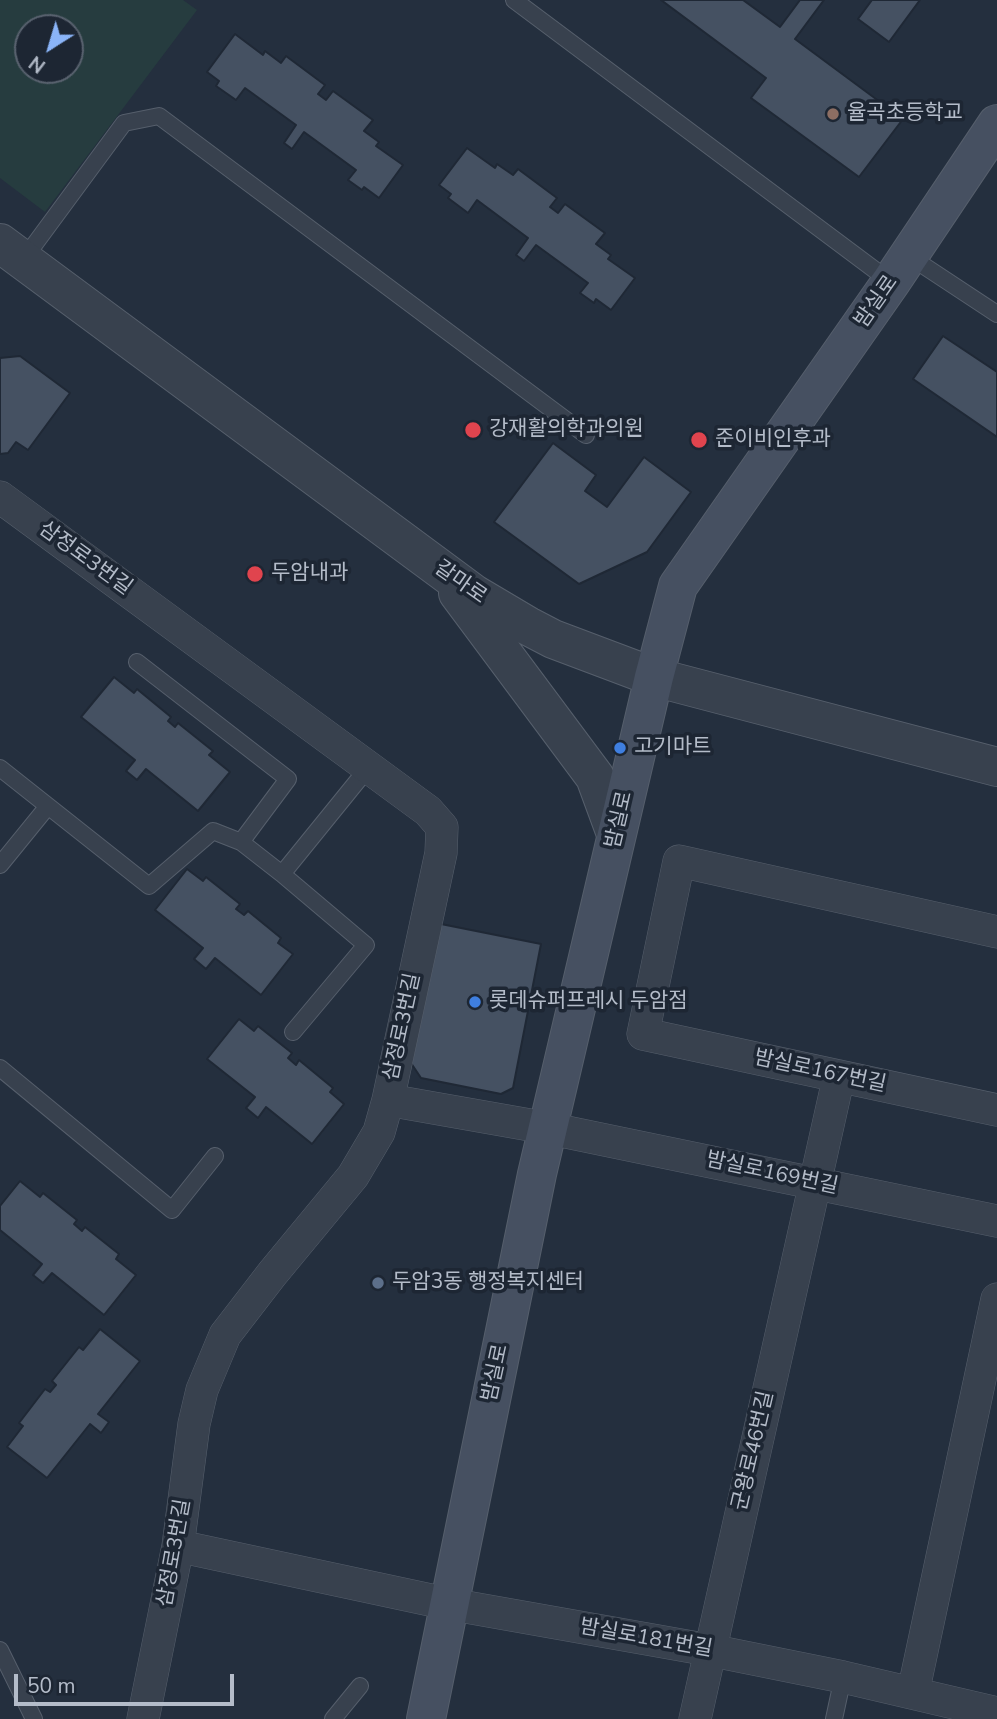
<!DOCTYPE html>
<html>
<head>
<meta charset="utf-8">
<style>
	body { margin:0 }
	#map { position:relative; width:997px; height:1719px; overflow:hidden; background:#242f3e; font-family:"Nunito Sans",sans-serif }
	canvas { display:block }
	.north { position:absolute; left:14px; top:14px; width:70px; height:70px; box-sizing:border-box; background:#1d2633; border:2px solid #59626f; border-radius:50%; rotate:217deg; font-size:19px; font-weight:700; line-height:28px; text-align:center; color:#b4bcc9 }
	.north::after { content:''; display:block; margin:auto; width:24px; height:32px; background:#8ab4f8; clip-path:polygon(50% 0,100% 100%,50% 72%,0 100%) }
	.scale { position:absolute; left:14px; top:1674px; width:220px; height:32px; box-sizing:border-box; border:4px solid #b4bcc9; border-top:0; padding-left:9px; font-size:21px; line-height:24px; white-space:nowrap; color:#b4bcc9; -webkit-text-stroke:5px #1d2633; paint-order:stroke }
</style>
</head>
<body>
<div id="map">
<canvas width="997" height="1719"></canvas>
<div class="north">N</div>
<div class="scale">50 m</div>
</div>
<script>
const g = document.querySelector('canvas').getContext('2d');
g.lineJoin = 'round';
function fillPath(path, color) { g.fillStyle = color; g.fill(path, 'evenodd'); }
const shape = rows => new Path2D(rows.map(r => 'M' + r).join(''));
function stroke(path, color, width, dash) { g.strokeStyle = color; g.lineWidth = width; g.lineCap = dash ? 'butt' : 'round'; g.setLineDash(dash || []); g.stroke(path); }
function label(font, color, halo, rows, align = 'center') {
  g.font = font + ' "Nunito Sans","Noto Sans KR",sans-serif'; g.lineWidth = 7; g.setLineDash([]); g.textBaseline = 'middle'; g.strokeStyle = halo; g.fillStyle = color; for (const [text, x, y, turn = 0] of rows) {
    g.save(); g.translate(x, y); g.rotate((+turn || 0) * Math.PI / 180); g.textAlign = isNaN(turn) ? turn : align; if (halo) g.strokeText(text, 0, 0); g.fillText(text, 0, 0); g.restore();
  }
}
fillPath(shape([
	[0,0,183,0,197,10,45,212,0,178],
	[28,28,70,28,70,70,28,70]
]), '#263c3f');
const building = shape([
	[661,0,743,0,780,27,800,0,824,0,795,39,903,119,859,177,751,98,766,78,661,0],
	[872,0,920,0,889,42,858,19,872,0],
	[235,34,263,55,265,51,281,63,286,56,325,85,318,94,326,100,333,91,373,120,364,131,379,142,376,146,403,165,379,198,364,187,362,190,348,180,356,170,304,132,292,149,284,143,296,125,245,88,236,100,216,86,219,81,207,72,235,34],
	[467,148,495,168,497,164,513,175,518,169,557,198,550,207,558,213,565,204,605,233,596,244,611,255,608,259,635,278,611,310,596,299,594,303,580,293,588,283,536,245,524,261,516,255,528,238,477,200,468,213,448,198,451,194,439,185,467,148],
	[943,336,997,372,997,437,913,379,943,336],
	[20,356,70,393,28,450,16,442,8,453,0,454,0,358,20,356],
	[553,443,596,475,585,491,607,507,644,457,691,492,647,552,579,584,494,522,553,443],
	[114,677,134,693,137,689,171,717,168,721,175,727,178,723,213,751,209,755,230,772,198,811,146,769,137,780,126,771,135,760,81,717,114,677],
	[187,869,203,881,206,877,240,904,236,909,244,915,248,911,281,938,278,943,293,954,261,995,215,958,206,969,194,959,203,948,155,910,187,869],
	[436,923,541,944,513,1088,501,1094,421,1078,409,1060,436,923],
	[239,1019,254,1031,258,1026,292,1053,288,1058,296,1065,299,1060,333,1088,330,1092,344,1104,312,1144,266,1107,258,1118,246,1108,255,1097,207,1059,239,1019],
	[20,1181,40,1197,43,1193,77,1220,74,1224,82,1231,85,1227,119,1254,116,1259,136,1275,104,1315,52,1273,43,1283,33,1275,42,1264,0,1230,0,1206,20,1181],
	[100,1329,140,1361,98,1414,109,1422,101,1433,90,1424,47,1478,7,1447,23,1426,19,1423,45,1389,50,1392,56,1385,52,1381,79,1347,83,1350,100,1329]
]);
fillPath(building, '#455162');
stroke(building, '#1f2835', 2);
const service = shape([
	[514,0,891,282],
	[909,256,997,314],
	[23,260,124,123,159,116,586,435],
	[137,662,288,779,241,842],
	[0,768,149,886,213,831,241,842,282,874,368,768],
	[0,865,48,806],
	[282,874,366,945,293,1032],
	[0,1068,172,1210,215,1156],
	[0,1650,34,1719],
	[333,1719,360,1686],
	[834,1719,843,1677]
]);
const minor = shape([
	[0,497,428,811,442,827,441,853,388,1100,379,1132,353,1176,272,1274,225,1335,202,1390,194,1424,178,1546,143,1719],
	[997,932,679,861,643,1034,997,1110],
	[388,1100,547,1128,997,1221],
	[178,1546,449,1604,709,1650,843,1677,997,1713],
	[913,1693,997,1299],
	[695,1719,839,1076]
]);
const tertiary = shape([
	[0,243,474,594,528,626,553,639,654,677,997,767],
	[458,593,595,777,616,834]
]);
const secondary = shape([
	[426,1719,537,1174,654,677,678,586,891,282,997,124]
]);
stroke(service, '#565f6c', 18);
stroke(minor, '#565f6c', 33);
stroke(tertiary, '#565f6c', 40);
stroke(secondary, '#565f6c', 40);
stroke(service, '#38414e', 16);
stroke(minor, '#38414e', 32);
stroke(tertiary, '#38414e', 38);
stroke(secondary, '#465061', 38);
for (const [x, y, r, color] of [
	[833,114,7,"#8d6e63"],
	[473,430,9,"#e0444e"],
	[699,440,9,"#e0444e"],
	[255,574,9,"#e0444e"],
	[620,748,7,"#3f7fe0"],
	[475,1002,7,"#3f7fe0"],
	[378,1283,7,"#5c6f8a"]
]) { const dot = new Path2D(); dot.arc(x, y, r, 0, 2 * Math.PI); g.fillStyle = color; g.fill(dot); stroke(dot, '#1d2633', 2.5); }
label('21px', '#b4bcc9', '#1d2633', [
	["율곡초등학교",847,114],
	["강재활의학과의원",489,430],
	["준이비인후과",715,440],
	["두암내과",271,574],
	["고기마트",634,748],
	["롯데슈퍼프레시 두암점",489,1002],
	["두암3동 행정복지센터",392,1283]
], 'left');
label('21px', '#b4bcc9', '#1d2633', [
	["밤실로",877,302,-55],
	["삼정로3번길",85,559,36],
	["갈마로",460,583,35],
	["밤실로",620,820,-77],
	["삼정로3번길",403,1027,-78],
	["밤실로167번길",820,1072,12],
	["밤실로169번길",772,1174,12],
	["밤실로",496,1373,-78],
	["군왕로46번길",754,1451,-77],
	["삼정로3번길",175,1553,-80],
	["밤실로181번길",646,1639,10]
]);
</script>
</body>
</html>
